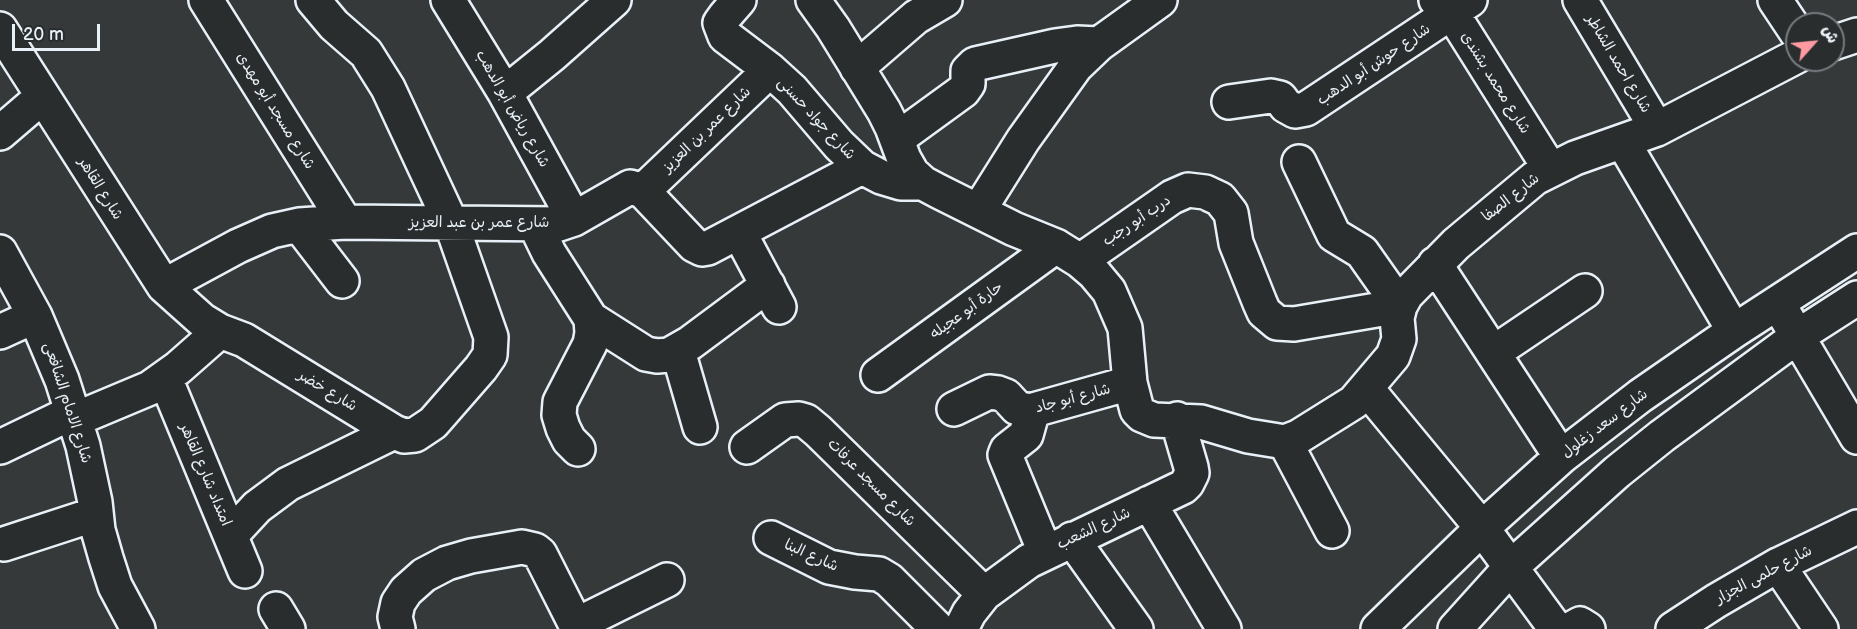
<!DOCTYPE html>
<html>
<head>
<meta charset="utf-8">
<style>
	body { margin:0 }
	#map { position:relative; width:1857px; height:629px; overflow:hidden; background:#35393a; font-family:"Balsamiq Sans","Playpen Sans Arabic",sans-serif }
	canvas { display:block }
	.north { position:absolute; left:1785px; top:12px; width:60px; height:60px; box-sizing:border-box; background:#2a2d2e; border:2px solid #767b7f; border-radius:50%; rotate:63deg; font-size:16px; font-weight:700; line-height:24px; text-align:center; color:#e8f1f8 }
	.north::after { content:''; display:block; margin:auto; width:21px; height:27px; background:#ff9aa2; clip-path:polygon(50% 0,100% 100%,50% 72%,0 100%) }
	.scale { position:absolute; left:12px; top:24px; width:88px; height:27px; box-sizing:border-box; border:3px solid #e8f1f8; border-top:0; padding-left:8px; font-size:18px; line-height:21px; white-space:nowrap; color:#e8f1f8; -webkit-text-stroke:4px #2a2d2e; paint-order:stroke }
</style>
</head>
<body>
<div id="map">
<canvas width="1857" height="629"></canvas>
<div class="north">ش</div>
<div class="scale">20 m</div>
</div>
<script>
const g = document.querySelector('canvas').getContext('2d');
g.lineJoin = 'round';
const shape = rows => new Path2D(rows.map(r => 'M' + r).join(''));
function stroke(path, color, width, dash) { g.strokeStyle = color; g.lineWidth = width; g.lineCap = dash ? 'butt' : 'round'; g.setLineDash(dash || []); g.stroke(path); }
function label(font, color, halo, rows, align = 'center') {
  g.font = font + ' "Balsamiq Sans","Playpen Sans Arabic",sans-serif'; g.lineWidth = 6; g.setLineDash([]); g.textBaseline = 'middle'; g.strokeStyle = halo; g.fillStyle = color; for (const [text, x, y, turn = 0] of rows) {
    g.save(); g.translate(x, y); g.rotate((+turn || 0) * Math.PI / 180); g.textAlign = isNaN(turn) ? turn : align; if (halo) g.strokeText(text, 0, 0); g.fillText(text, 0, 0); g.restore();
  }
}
const minor = shape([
	[206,0,345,222],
	[448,0,505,93,574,219],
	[739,0,725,16,720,23,725,36,770,70,792,90,839,145,862,167,881,177,901,183,923,183],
	[813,0,833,28,884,111,892,127,904,159,912,173,923,183,938,191,1014,229,1056,246,1080,261,1094,273,1109,291,1125,328,1130,383,1137,410,1142,415,1154,420,1201,422,1248,436,1285,442,1298,437,1354,402,1393,356,1399,339,1397,318,1400,306,1406,295,1456,244,1535,178,1575,158,1657,129,1797,56],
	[1436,0,1452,13,1550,169],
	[1580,0,1657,129],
	[1775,0,1797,33],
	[0,29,164,286,202,320,220,331,244,340,394,432,404,436,415,435,433,423,481,368,490,355,491,337,451,223,388,88,366,53,334,25,313,0],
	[1833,43,1857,35],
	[857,68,916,17,945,0],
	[505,93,552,55,614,0],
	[1229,102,1271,96,1280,98,1286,106,1295,111,1306,109,1470,0],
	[0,133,42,97],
	[897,139,963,91,968,84,968,71,975,64,1055,46,1077,43,1099,44],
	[1623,142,1734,331],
	[643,191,770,70],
	[979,210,1023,140,1076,66,1099,44,1160,0],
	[535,224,549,253,591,319,592,333,590,344,560,402,559,415,563,428,569,440,578,449],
	[299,225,342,281],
	[739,232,779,307],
	[0,252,35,316,62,380,83,446,95,502,98,530,106,558,115,586,138,629],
	[1080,261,1172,197,1188,190,1205,192,1220,199,1231,213,1236,243,1260,303,1264,312,1277,323,1294,324,1400,306,1362,252,1334,235,1299,162],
	[1435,264,1561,457],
	[164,286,238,246,272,231,299,225,345,222,559,224,574,219,630,187,643,191,694,245,702,249,708,248,862,167],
	[1786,317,1857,437],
	[591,319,646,354,657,356,669,355,690,343,768,285],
	[0,332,35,316],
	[678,351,700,427],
	[1493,353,1585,291],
	[878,375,1056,246],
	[165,378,245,571],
	[1367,389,1482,528,1556,629],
	[954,409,989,392,998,393,1006,396,1017,408,1030,411,1130,383],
	[1037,409,1031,417,1026,435,1007,450,1005,455,1045,552],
	[76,419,150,388,178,368,220,331],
	[1285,442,1332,531],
	[0,447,73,412],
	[747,447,785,420,799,419,806,421,818,431,984,594],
	[1149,503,1224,629],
	[231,535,257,507,288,484,394,432],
	[771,538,829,567,855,572,879,574,889,580,938,629],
	[1072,539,1136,629],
	[4,544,96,514],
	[1778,565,1821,629],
	[276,609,288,629],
	[576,625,667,580],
	[398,629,395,617,398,603,406,591,424,575,447,563,471,556,522,547,535,550,540,554,578,629],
	[961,629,969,613,984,594,1029,561,1183,487,1187,483,1192,473,1191,467,1177,419],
	[1378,629,1482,528,1561,457,1640,396,1734,331,1857,251],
	[1455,629,1510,568,1617,472,1662,436,1798,336,1857,298],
	[1571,629,1580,624,1588,629],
	[1673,629,1716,601,1778,565,1857,527]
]);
stroke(minor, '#e8f1f8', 38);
stroke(minor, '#2a2d2e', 33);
label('15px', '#e8f1f8', '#2a2d2e', [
	["شارع احمد الشاطر",1618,64,59],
	["شارع حوش أبو الدهب",1374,65,-34],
	["شارع محمد بشندى",1495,83,58],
	["شارع رياض أبو الدهب",512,109,60],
	["شارع مسجد أبو مهدى",275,111,58],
	["شارع جواد حسنى",816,119,47],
	["شارع عمر بن العزيز",707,130,-44],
	["شارع القاهر",100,189,58],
	["شارع الصفا",1511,198,-38],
	["درب أبو رجب",1137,221,-34],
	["شارع عمر بن عبد العزيز",479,223],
	["حارة أبو عجيله",967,311,-36],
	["شارع خضر",327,391,31],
	["شارع أبو جاد",1073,399,-15],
	["شارع الامام الشافعى",67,403,72],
	["شارع سعد زغلول",1605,424,-37],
	["امتداد شارع القاهر",205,475,67],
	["شارع مسجد عرفات",871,483,45],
	["شارع الشعب",1094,529,-25],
	["شارع البنا",811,556,24],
	["شارع حلمى الجزار",1764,575,-28]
]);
</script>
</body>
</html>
